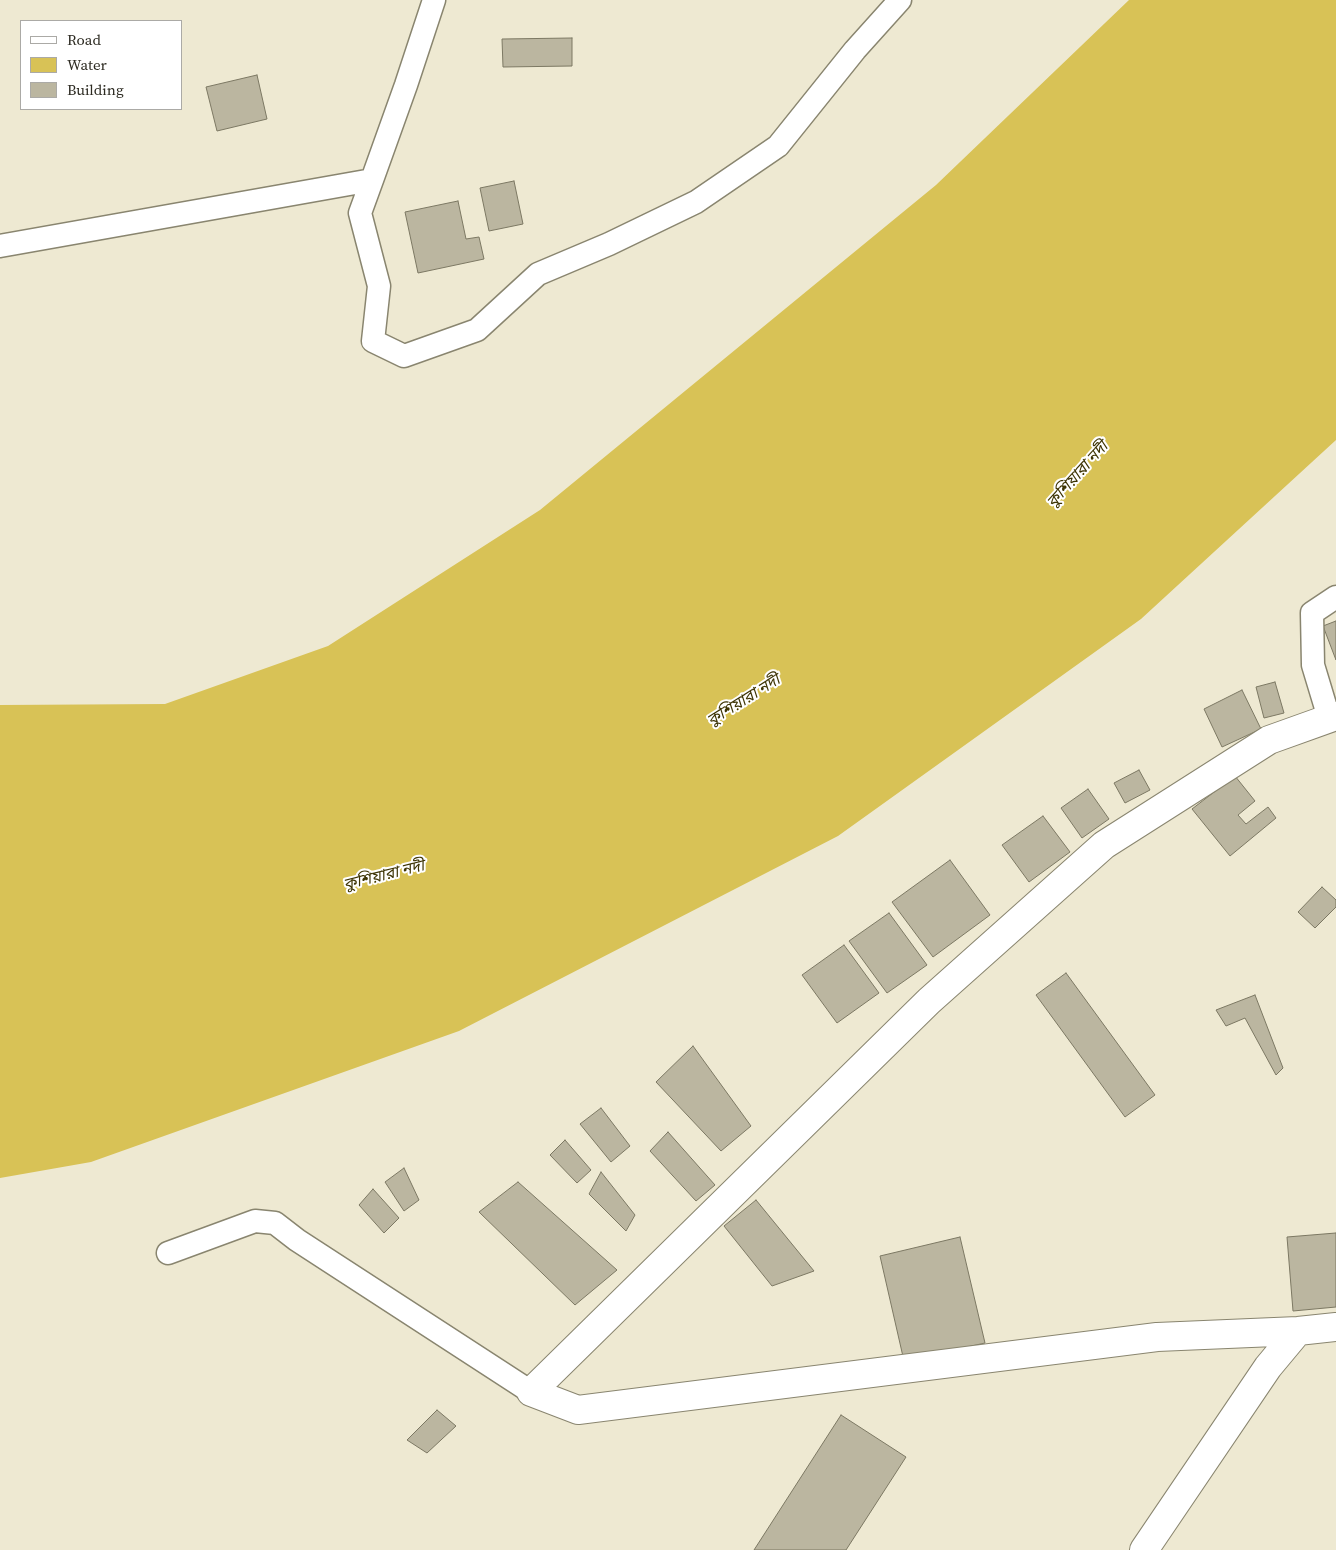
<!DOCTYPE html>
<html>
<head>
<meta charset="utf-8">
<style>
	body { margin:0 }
	#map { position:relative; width:1336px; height:1550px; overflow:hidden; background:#eee9d2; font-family:"Source Serif 4",serif }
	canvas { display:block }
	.legend { position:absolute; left:20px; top:20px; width:162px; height:90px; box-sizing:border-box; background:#fff; border:1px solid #abaaa6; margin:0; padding:6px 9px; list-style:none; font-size:15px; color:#2c2a21 }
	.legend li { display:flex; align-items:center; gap:10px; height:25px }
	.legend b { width:25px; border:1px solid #abaaa6 }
</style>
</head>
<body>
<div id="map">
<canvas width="1336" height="1550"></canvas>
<ul class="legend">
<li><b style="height:6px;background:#fff"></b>Road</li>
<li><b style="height:14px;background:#d8c256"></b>Water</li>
<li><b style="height:14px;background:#bbb6a0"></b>Building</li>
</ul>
</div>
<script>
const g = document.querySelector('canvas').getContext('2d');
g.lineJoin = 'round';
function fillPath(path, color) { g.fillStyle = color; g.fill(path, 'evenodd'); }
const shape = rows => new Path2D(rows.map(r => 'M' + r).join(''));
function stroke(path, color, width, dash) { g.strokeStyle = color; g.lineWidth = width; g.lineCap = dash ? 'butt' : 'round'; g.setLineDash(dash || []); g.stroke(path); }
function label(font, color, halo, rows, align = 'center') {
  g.font = font + ' "Source Serif 4","Noto Sans Bengali",serif'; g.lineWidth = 4; g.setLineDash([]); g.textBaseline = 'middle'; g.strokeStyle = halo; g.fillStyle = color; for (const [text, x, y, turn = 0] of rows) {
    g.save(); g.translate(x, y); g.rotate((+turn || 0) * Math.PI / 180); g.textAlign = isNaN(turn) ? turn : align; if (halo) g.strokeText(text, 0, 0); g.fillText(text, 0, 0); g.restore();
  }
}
fillPath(shape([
	[1129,0,1336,0,1336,440,1141,619,838,836,459,1031,91,1162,0,1178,0,705,165,704,328,646,540,510,936,185]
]), '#d8c256');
const building = shape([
	[572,38,572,66,503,67,502,39,572,38],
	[257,75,267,119,217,131,206,87,257,75],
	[514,181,523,224,489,231,480,188,514,181],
	[458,201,466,239,479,237,484,259,418,273,405,212,458,201],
	[1336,621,1336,660,1323,626,1336,621],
	[1275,682,1284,713,1264,718,1256,687,1275,682],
	[1242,690,1261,729,1222,747,1204,709,1242,690],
	[1139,770,1150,790,1125,803,1114,783,1139,770],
	[1235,776,1255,801,1238,815,1246,824,1268,807,1276,818,1230,856,1192,809,1235,776],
	[1088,789,1109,819,1082,838,1061,808,1088,789],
	[1043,816,1070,852,1029,882,1002,845,1043,816],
	[950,860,990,915,933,957,892,902,950,860],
	[1322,887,1336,900,1336,907,1315,928,1298,912,1322,887],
	[889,913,927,965,887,993,849,941,889,913],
	[844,945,879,993,837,1023,802,975,844,945],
	[1066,973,1155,1095,1125,1117,1036,995,1066,973],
	[1255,995,1283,1068,1276,1075,1245,1018,1226,1026,1216,1010,1255,995],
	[693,1046,751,1126,721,1151,656,1082,693,1046],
	[601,1108,630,1146,611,1162,580,1124,601,1108],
	[668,1132,715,1185,696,1201,650,1151,668,1132],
	[565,1140,591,1170,577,1183,550,1155,565,1140],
	[404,1168,419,1200,404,1211,385,1182,404,1168],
	[601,1172,635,1215,626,1231,589,1194,601,1172],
	[518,1182,617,1270,575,1305,479,1212,518,1182],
	[373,1189,399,1218,384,1233,359,1205,373,1189],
	[756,1200,814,1271,772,1286,724,1226,756,1200],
	[1336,1233,1336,1307,1293,1311,1287,1237,1336,1233],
	[960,1237,985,1343,904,1361,880,1256,960,1237],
	[437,1410,456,1426,427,1453,407,1440,437,1410],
	[841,1415,906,1457,846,1550,754,1550,841,1415]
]);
fillPath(building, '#bbb6a0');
stroke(building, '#7c7863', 1);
const street = shape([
	[372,180,360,213,379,286,373,341,404,356,477,330,538,274,609,244,696,202,778,146,855,50,900,0],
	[0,246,372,180,406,85,434,0],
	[1329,718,1313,665,1312,613,1336,597],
	[168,1253,255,1221,275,1223,297,1240,531,1392]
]);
const secondary = shape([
	[1336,716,1269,740,1104,845,929,1001,531,1392,578,1410,1157,1337,1298,1331,1336,1327],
	[1144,1550,1268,1367,1298,1331]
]);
stroke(street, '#89856f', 25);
stroke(secondary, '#89856f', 30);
stroke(street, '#fff', 22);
stroke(secondary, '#fff', 28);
label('italic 16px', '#3d3404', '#fff', [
	["কুশিয়ারা নদী",1078,475,-48],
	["কুশিয়ারা নদী",744,701,-32],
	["কুশিয়ারা নদী",384,876,-14]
]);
</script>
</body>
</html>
